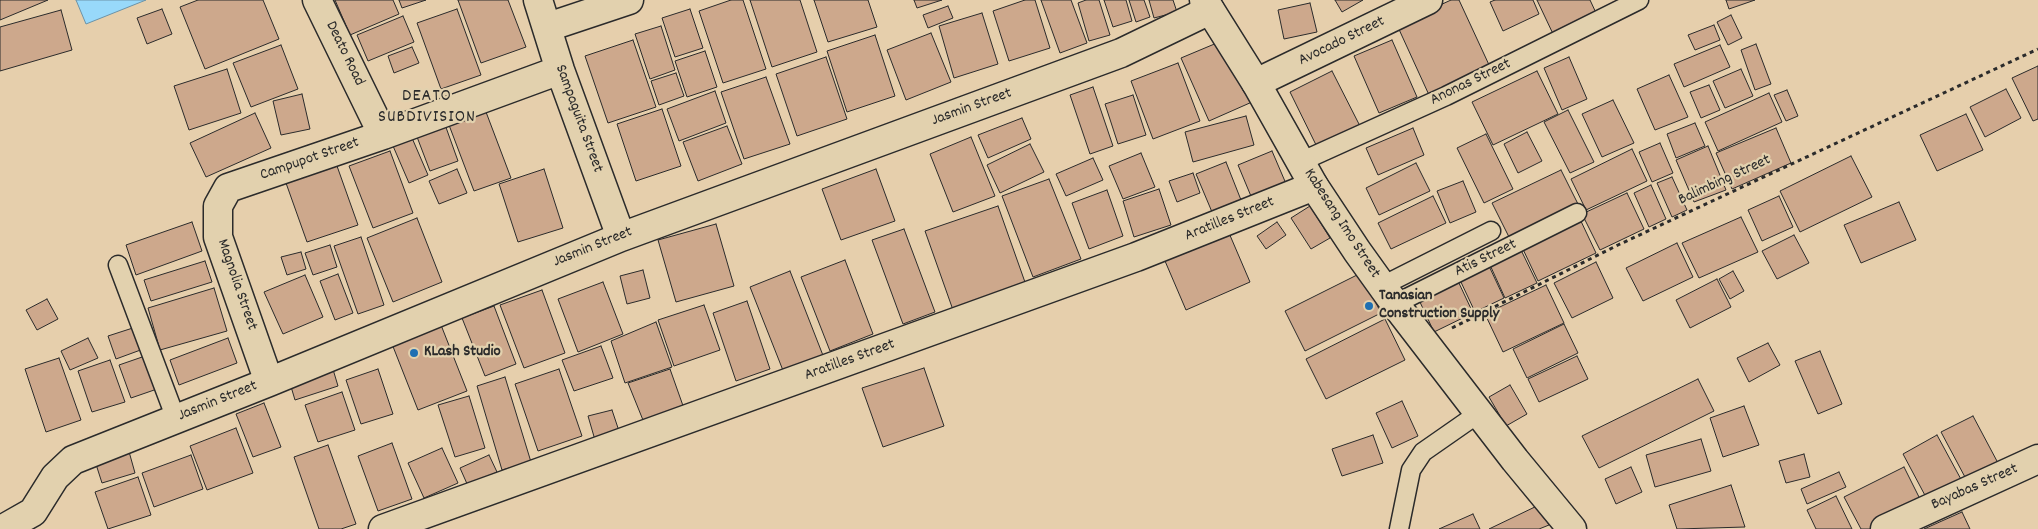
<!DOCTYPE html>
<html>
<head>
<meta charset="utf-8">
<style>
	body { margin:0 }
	canvas { display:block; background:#e6cfac }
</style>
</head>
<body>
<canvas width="2038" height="529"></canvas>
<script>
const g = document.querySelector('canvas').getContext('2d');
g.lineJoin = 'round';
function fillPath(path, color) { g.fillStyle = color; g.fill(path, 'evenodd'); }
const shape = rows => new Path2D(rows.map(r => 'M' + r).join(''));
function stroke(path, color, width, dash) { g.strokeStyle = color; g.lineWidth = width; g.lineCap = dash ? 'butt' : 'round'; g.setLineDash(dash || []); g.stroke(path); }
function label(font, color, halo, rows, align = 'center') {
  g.font = font + ' Dekko,sans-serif'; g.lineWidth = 4.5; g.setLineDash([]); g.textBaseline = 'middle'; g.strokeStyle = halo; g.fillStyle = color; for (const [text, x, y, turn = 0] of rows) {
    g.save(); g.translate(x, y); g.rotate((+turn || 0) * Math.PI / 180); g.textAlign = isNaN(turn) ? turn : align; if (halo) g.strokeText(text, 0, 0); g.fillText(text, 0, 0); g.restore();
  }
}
const water = shape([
	[76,0,146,0,86,24,76,0]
]);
fillPath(water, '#98d9fa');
stroke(water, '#6c93a7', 1);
const building = shape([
	[0,0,48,0,0,20,0,0],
	[198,0,263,0,279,39,205,69,180,7,198,0],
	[335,0,393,0,399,14,350,35,335,0],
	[399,0,426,0,402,8,399,0],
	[458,0,508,0,526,47,481,63,458,0],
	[731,0,743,0,766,69,723,83,699,11,731,0],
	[750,0,800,0,817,52,772,67,750,0],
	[814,0,868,0,877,27,828,42,814,0],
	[914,0,942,0,917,8,914,0],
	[1025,0,1035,0,1050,48,1009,61,993,11,1025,0],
	[1041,0,1071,0,1087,43,1060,53,1041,0],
	[1086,0,1099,0,1110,35,1089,41,1078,3,1086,0],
	[1104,0,1126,0,1132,21,1113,27,1104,0],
	[1129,0,1144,0,1150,17,1136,22,1129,0],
	[1149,0,1173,0,1177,12,1154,18,1149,0],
	[1335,0,1363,0,1342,12,1335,0],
	[1451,0,1459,0,1490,67,1429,95,1397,25,1451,0],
	[1495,0,1533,0,1539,14,1503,31,1490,2,1495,0],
	[1537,0,1590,0,1597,15,1554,36,1537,0],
	[1726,0,1755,0,1729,9,1726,0],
	[1310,3,1317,32,1284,39,1278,10,1310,3],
	[948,6,953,18,928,28,923,15,948,6],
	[162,9,172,34,147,44,137,18,162,9],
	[457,9,481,75,441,89,417,23,457,9],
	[690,9,703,48,675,57,662,18,690,9],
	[61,10,72,50,0,71,0,27,61,10],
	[982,13,998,64,954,78,939,26,982,13],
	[1731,15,1742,38,1728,45,1717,22,1731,15],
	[403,16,414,42,368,61,357,35,403,16],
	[1714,25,1720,40,1695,50,1688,35,1714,25],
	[661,26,675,70,650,79,635,34,661,26],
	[931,33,951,82,906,100,887,50,931,33],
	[875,35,895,96,847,112,827,51,875,35],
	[633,40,656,107,608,123,585,56,633,40],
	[1224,40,1252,102,1209,121,1181,58,1224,40],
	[1392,40,1417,97,1379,113,1354,56,1392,40],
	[1756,44,1771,84,1755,90,1741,50,1756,44],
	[281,45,298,89,251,107,233,63,281,45],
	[1720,45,1730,67,1684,87,1674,64,1720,45],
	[412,47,419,63,394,73,388,56,412,47],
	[705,51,717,87,687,97,675,61,705,51],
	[826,57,847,119,797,136,776,74,826,57],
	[1569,57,1587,99,1562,110,1544,68,1569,57],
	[1178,63,1200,121,1153,139,1131,81,1178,63],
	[2038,66,2038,119,2033,121,2012,78,2038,66],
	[227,69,241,113,189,130,174,86,227,69],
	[1741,69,1753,96,1725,108,1713,81,1741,69],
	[1332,71,1362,130,1319,151,1290,92,1332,71],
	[1537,71,1558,114,1493,145,1472,102,1537,71],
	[676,73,684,96,659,105,651,81,676,73],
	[1669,75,1688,117,1655,130,1637,89,1669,75],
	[766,77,790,144,744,159,721,92,766,77],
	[1709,85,1720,110,1701,118,1690,92,1709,85],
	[1093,87,1113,146,1090,154,1070,95,1093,87],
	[2006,89,2021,118,1985,137,1970,107,2006,89],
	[1787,90,1798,116,1786,121,1774,95,1787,90],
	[715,91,726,123,679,141,667,109,715,91],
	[1769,93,1782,122,1718,151,1705,122,1769,93],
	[302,94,310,129,281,135,273,101,302,94],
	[1133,95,1146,135,1118,144,1105,104,1133,95],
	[1613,100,1634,143,1602,157,1582,114,1613,100],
	[662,109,681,166,636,181,617,124,662,109],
	[1568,110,1594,162,1570,173,1544,122,1568,110],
	[486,112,511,178,474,191,449,125,486,112],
	[255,113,271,148,206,177,190,143,255,113],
	[1966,114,1983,150,1937,171,1920,135,1966,114],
	[1246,116,1254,145,1193,162,1185,132,1246,116],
	[1022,118,1031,139,988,158,978,135,1022,118],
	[443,119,458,161,430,171,414,129,443,119],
	[1695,123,1705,146,1676,158,1667,134,1695,123],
	[727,126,742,164,698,181,683,142,727,126],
	[1413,128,1424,155,1378,175,1366,148,1413,128],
	[1776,128,1791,163,1732,189,1716,153,1776,128],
	[409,131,428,175,409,183,390,139,409,131],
	[1527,132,1542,161,1518,173,1504,144,1527,132],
	[1486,134,1513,189,1484,203,1457,148,1486,134],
	[971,137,995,196,953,212,930,154,971,137],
	[1660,143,1673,173,1652,182,1639,152,1660,143],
	[1030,144,1044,172,1000,193,987,165,1030,144],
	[1708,146,1726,190,1694,202,1676,160,1708,146],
	[1632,149,1647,181,1586,210,1571,179,1632,149],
	[390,151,413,213,373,228,349,166,390,151],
	[1272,151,1287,186,1253,201,1238,165,1272,151],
	[1141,153,1155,187,1123,199,1109,166,1141,153],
	[1851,156,1872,197,1800,232,1780,191,1851,156],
	[1093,158,1103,180,1066,196,1056,174,1093,158],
	[1226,162,1241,200,1212,212,1196,174,1226,162],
	[1416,163,1430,191,1379,215,1366,188,1416,163],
	[337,166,358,225,307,242,286,183,337,166],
	[457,169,467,193,439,204,429,181,457,169],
	[544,169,563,228,518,242,499,184,544,169],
	[876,169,895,221,841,240,822,189,876,169],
	[1561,170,1579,206,1510,239,1492,203,1561,170],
	[1193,173,1200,193,1177,202,1169,181,1193,173],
	[1672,177,1687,210,1672,217,1657,183,1672,177],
	[1049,179,1081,259,1033,277,1002,196,1049,179],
	[1463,181,1476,212,1450,223,1437,191,1463,181],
	[1651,185,1666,219,1649,227,1634,193,1651,185],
	[1159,189,1171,225,1134,237,1123,201,1159,189],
	[1107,190,1123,236,1089,249,1072,203,1107,190],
	[1627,193,1644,229,1600,250,1582,214,1627,193],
	[1433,196,1446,223,1391,249,1378,223,1433,196],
	[1779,196,1793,227,1762,241,1748,210,1779,196],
	[1899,202,1916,240,1861,263,1844,225,1899,202],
	[998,206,1026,285,953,310,925,231,998,206],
	[1310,206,1330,238,1311,249,1291,218,1310,206],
	[1579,217,1596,253,1538,281,1521,245,1579,217],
	[1741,217,1758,252,1699,278,1682,243,1741,217],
	[417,218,442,282,393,302,367,238,417,218],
	[192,222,202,251,136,275,126,245,192,222],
	[1277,222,1286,235,1266,249,1257,236,1277,222],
	[716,224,734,286,676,302,658,240,716,224],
	[904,229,935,312,903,324,872,240,904,229],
	[1229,233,1250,282,1186,310,1165,261,1229,233],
	[1794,235,1809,263,1777,279,1762,251,1794,235],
	[361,237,384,305,358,314,334,246,361,237],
	[1677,243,1693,277,1643,301,1626,268,1677,243],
	[330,245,337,267,313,275,305,253,330,245],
	[1521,250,1537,283,1505,298,1490,265,1521,250],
	[301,252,306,269,287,275,281,257,301,252],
	[845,260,873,334,830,351,801,277,845,260],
	[205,261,212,282,151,301,144,280,205,261],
	[1596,262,1613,298,1572,318,1554,283,1596,262],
	[1489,266,1504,298,1475,312,1460,280,1489,266],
	[643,270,650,298,627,304,620,276,643,270],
	[790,271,824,358,784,373,750,287,790,271],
	[1733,271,1744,291,1730,299,1719,279,1733,271],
	[1361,273,1381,313,1305,351,1285,311,1361,273],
	[338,274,353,313,335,320,320,281,338,274],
	[305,275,323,317,283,334,264,292,305,275],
	[1717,279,1731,307,1690,328,1676,300,1717,279],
	[1458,281,1473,313,1434,332,1419,300,1458,281],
	[603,282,623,334,578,352,558,299,603,282],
	[1546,285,1564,323,1503,352,1485,314,1546,285],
	[214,288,227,331,160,350,148,308,214,288],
	[542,290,565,353,524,368,500,305,542,290],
	[47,299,58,319,37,330,26,310,47,299],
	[747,301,770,369,736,381,713,313,747,301],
	[704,305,720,350,674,366,658,320,704,305],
	[494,306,516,364,485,376,462,318,494,306],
	[1385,319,1405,360,1326,399,1306,359,1385,319],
	[656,322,672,367,625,383,611,341,656,322],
	[1564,324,1578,353,1527,378,1513,349,1564,324],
	[441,325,467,391,418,410,392,344,441,325],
	[139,326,146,348,116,359,108,336,139,326],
	[88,338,98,358,70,370,61,351,88,338],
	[228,338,237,363,179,385,170,360,228,338],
	[1768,343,1780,365,1749,382,1737,358,1768,343],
	[601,346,613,378,574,391,562,360,601,346],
	[1820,351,1842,404,1818,414,1795,361,1820,351],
	[148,355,160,388,131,398,119,365,148,355],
	[1577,356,1588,379,1539,402,1528,379,1577,356],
	[59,358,81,420,46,432,25,369,59,358],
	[110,360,125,402,92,412,78,371,110,360],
	[332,366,338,386,295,400,289,380,332,366],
	[924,368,944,426,883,447,862,388,924,368],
	[378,369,393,414,361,424,346,380,378,369],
	[559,369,582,436,538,451,515,384,559,369],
	[670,369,687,417,647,430,628,383,670,369],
	[505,377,531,462,502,470,477,386,505,377],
	[1698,379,1714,411,1599,468,1582,436,1698,379],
	[1510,385,1527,414,1506,426,1489,397,1510,385],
	[342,392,355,430,318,442,305,405,342,392],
	[469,396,485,448,455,457,438,405,469,396],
	[1402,401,1418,436,1392,448,1376,413,1402,401],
	[264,403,281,447,253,457,236,414,264,403],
	[1744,406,1759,445,1723,457,1710,418,1744,406],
	[612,410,620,434,595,440,588,416,612,410],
	[1973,416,1998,463,1966,479,1941,432,1973,416],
	[236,428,253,473,207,490,190,446,236,428],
	[1373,435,1383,463,1342,476,1332,449,1373,435],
	[1937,435,1963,483,1928,501,1903,454,1937,435],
	[1701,439,1711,471,1655,487,1646,455,1701,439],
	[392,443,412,499,378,511,358,456,392,443],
	[328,445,356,524,341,529,319,529,294,457,328,445],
	[128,448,135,473,102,483,94,458,128,448],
	[442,448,458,483,424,498,408,463,442,448],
	[1804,454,1810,477,1786,483,1779,461,1804,454],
	[191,455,203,489,154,507,142,473,191,455],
	[489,455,497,472,468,486,460,468,489,455],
	[1631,467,1642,492,1616,504,1605,479,1631,467],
	[1904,467,1922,503,1871,529,1861,529,1844,497,1904,467],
	[1839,472,1846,487,1807,504,1801,489,1839,472],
	[138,477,151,515,108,529,95,492,138,477],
	[1731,485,1745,527,1677,529,1669,505,1731,485],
	[1836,496,1852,529,1816,529,1807,510,1836,496],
	[1539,505,1549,525,1539,529,1489,529,1539,505],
	[1962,512,1970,529,1924,529,1962,512],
	[1473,514,1480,529,1439,529,1473,514]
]);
fillPath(building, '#cda88c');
stroke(building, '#2b2b2b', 1);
const service = shape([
	[1300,162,1446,96,1639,0],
	[118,265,176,419],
	[1382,286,1491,231],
	[1395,304,1577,213],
	[1399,529,1411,470,1423,452,1479,413]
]);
const minor = shape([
	[317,0,383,135],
	[538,0,560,70,621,237],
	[548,27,629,0],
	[1256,83,1428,0],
	[269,382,218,237,218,206,228,188,383,135,560,70],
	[3,529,33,512,55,477,73,460,269,382,621,237,1121,53,1210,10],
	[383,529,1136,257,1314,186],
	[1885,529,2038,459]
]);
const secondary = shape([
	[1204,0,1256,83,1314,186,1357,251,1395,304,1515,460,1572,529]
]);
stroke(service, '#2b2b2b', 21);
stroke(minor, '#2b2b2b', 31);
stroke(secondary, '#2b2b2b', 31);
stroke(shape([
	[1452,328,1618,245,2038,49]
]), '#2b2b2b', 3, [4, 4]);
stroke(service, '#e2d1ae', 18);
stroke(minor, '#e2d1ae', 28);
stroke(secondary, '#e2d1ae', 28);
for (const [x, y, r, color] of [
	[1369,306,5,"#1f6fb2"],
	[414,353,5,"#1f6fb2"]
]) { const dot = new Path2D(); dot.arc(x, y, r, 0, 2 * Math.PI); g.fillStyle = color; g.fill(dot); stroke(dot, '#e2d1ae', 2); }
label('16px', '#2b2b2b', '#e2d1ae', [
	["Avocado Street",1342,42,-26],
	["Deato Road",344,54,64],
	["Anonas Street",1471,83,-26],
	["Jasmin Street",972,108,-20],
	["Sampaguita Street",578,119,70],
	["Campupot Street",310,160,-19],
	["Balimbing Street",1725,181,-25],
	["Aratilles Street",1230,220,-22],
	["Kabesang Imo Street",1341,224,57],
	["Jasmin Street",593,248,-22],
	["Atis Street",1486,259,-26],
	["Magnolia Street",236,285,71],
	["Aratilles Street",850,361,-20],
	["Jasmin Street",218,402,-22],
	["Bayabas Street",1975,488,-24]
]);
label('bold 16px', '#2b2b2b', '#e2d1ae', [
	["Tanasian",1379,297],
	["Construction Supply",1379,315],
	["KLash Studio",424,353]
], 'left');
g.letterSpacing = '1px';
label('18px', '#2b2b2b', '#e2d1ae', [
	["DEATO",427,98],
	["SUBDIVISION",427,119]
]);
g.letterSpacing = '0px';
</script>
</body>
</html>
